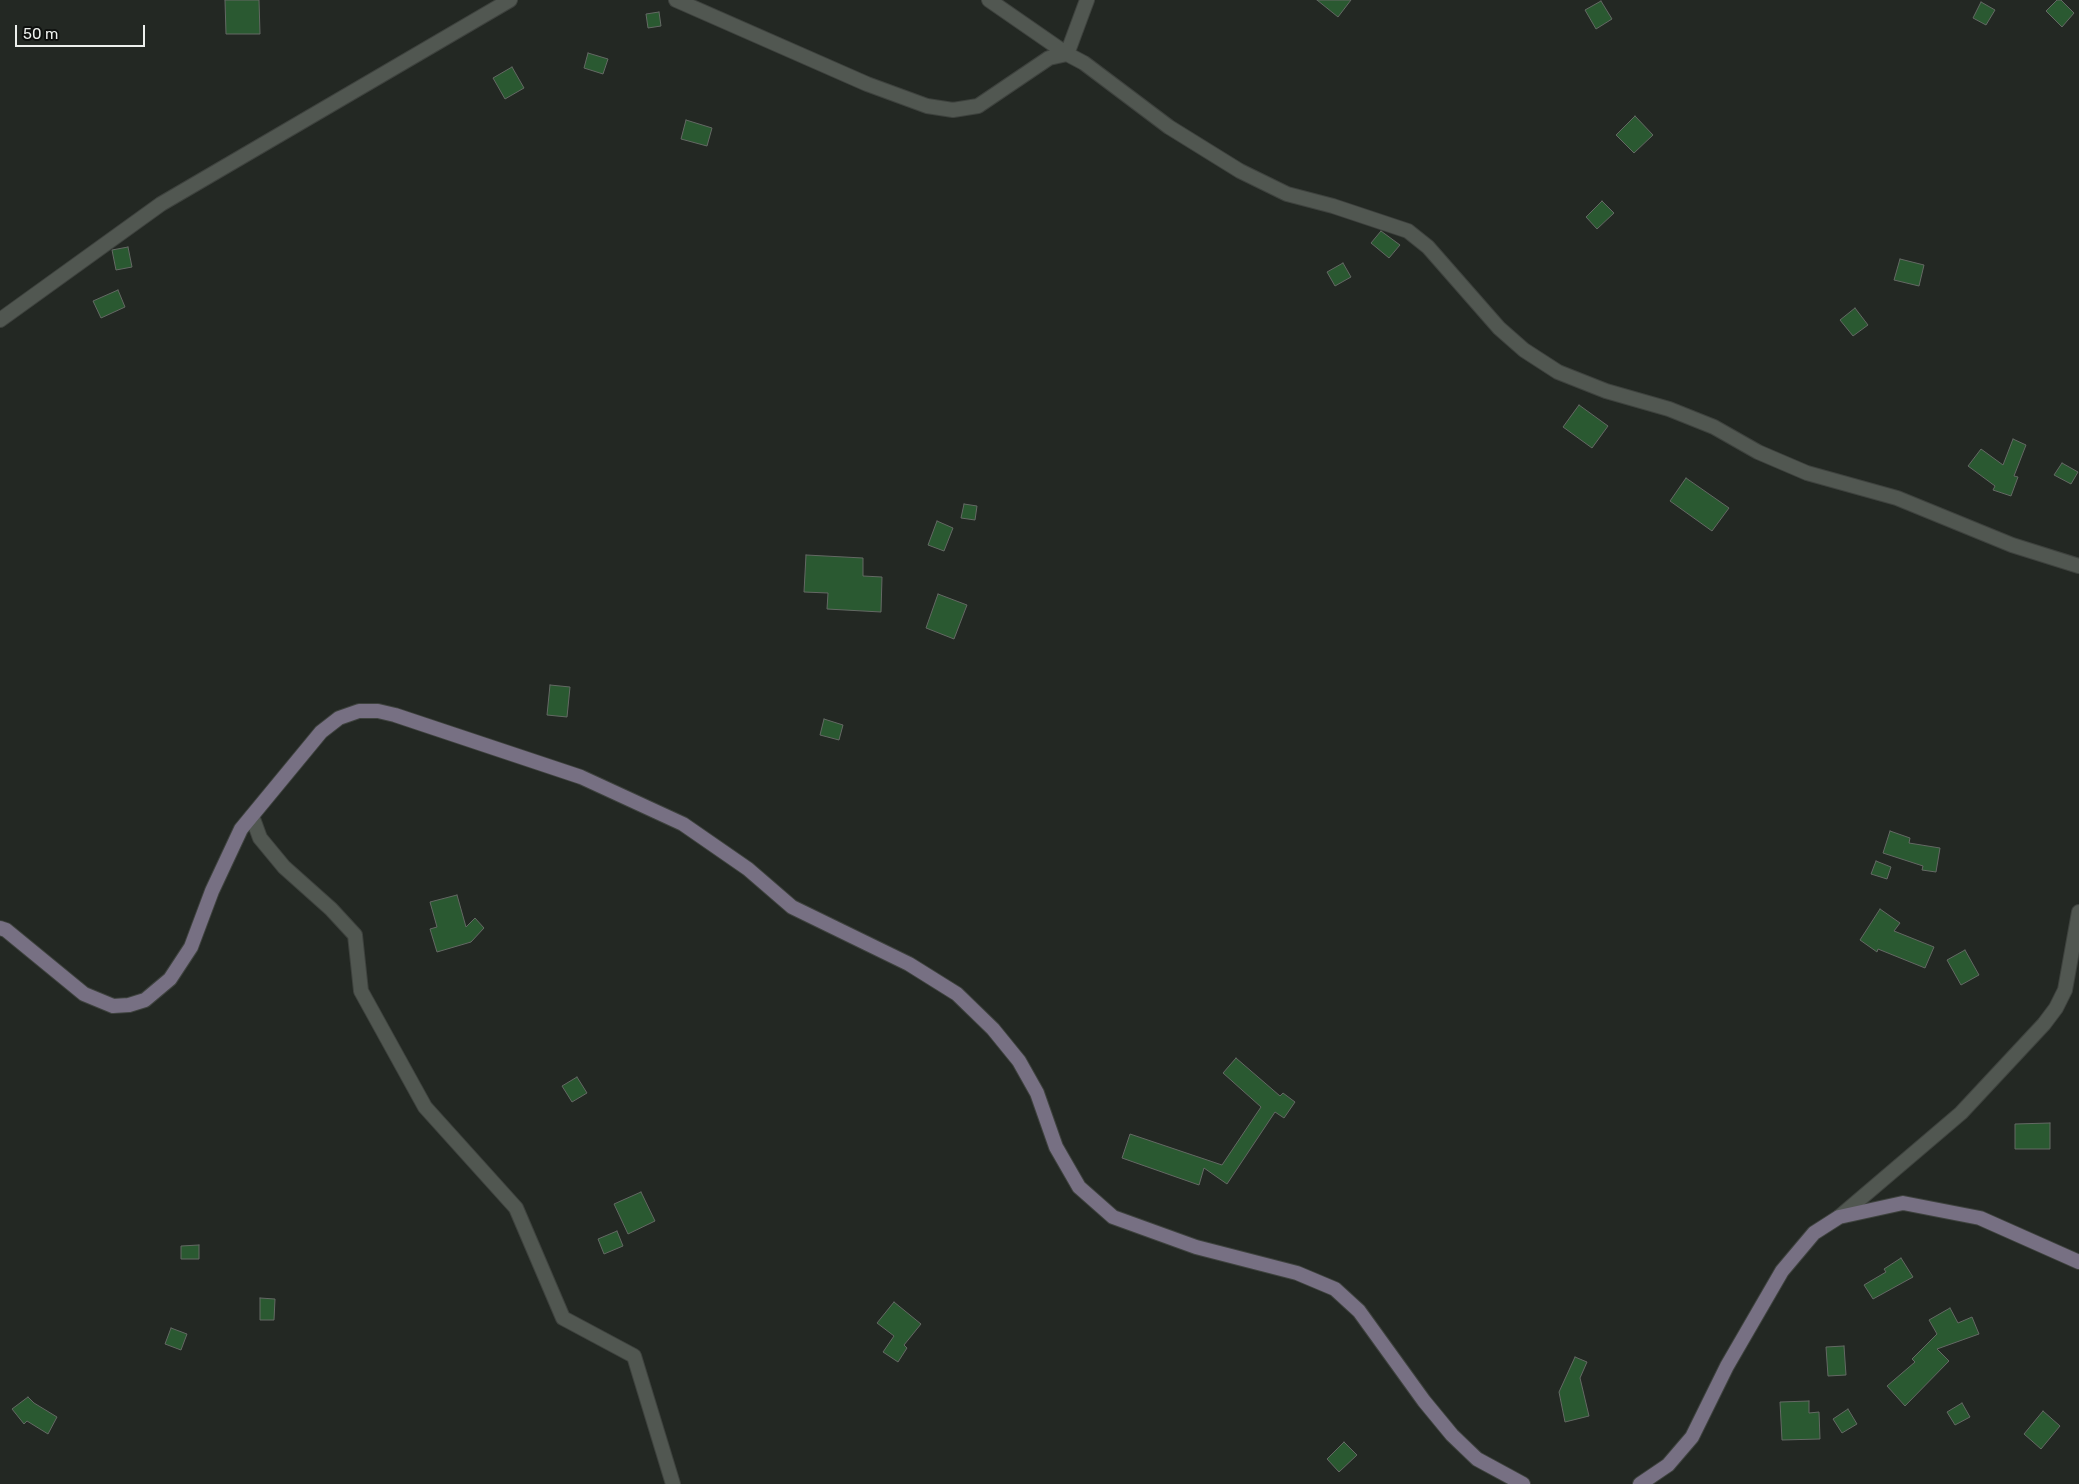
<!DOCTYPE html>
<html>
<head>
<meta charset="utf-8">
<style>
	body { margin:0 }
	#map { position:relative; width:2079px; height:1484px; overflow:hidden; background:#232823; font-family:Rubik,sans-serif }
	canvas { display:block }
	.scale { position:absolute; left:15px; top:25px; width:130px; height:22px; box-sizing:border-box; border:2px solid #edf0ed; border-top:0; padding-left:6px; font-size:15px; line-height:18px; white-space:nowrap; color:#edf0ed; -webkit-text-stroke:4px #0e100e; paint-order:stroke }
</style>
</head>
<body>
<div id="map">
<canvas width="2079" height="1484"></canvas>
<div class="scale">50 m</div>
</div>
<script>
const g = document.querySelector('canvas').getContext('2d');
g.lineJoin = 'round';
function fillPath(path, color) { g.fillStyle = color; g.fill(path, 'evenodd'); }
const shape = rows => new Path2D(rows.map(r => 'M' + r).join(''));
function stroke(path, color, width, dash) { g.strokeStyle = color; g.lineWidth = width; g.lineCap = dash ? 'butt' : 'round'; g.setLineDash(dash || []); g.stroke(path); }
const building = shape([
	[225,0,259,0,260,34,226,34,225,0],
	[1317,0,1351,0,1338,17,1317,0],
	[2057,0,2061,0,2074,13,2062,27,2046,11,2057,0],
	[1601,1,1612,19,1596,29,1585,10,1601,1],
	[1981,2,1995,10,1986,25,1973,18,1981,2],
	[659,12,661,26,648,28,646,14,659,12],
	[588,53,608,59,603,74,584,68,588,53],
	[512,67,524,88,505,99,493,78,512,67],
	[1635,116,1653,135,1634,153,1616,135,1635,116],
	[686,120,712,128,707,146,681,139,686,120],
	[1602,201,1614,213,1597,229,1586,217,1602,201],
	[1381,231,1400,245,1389,258,1371,243,1381,231],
	[128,247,132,267,116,270,112,250,128,247],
	[1900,259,1924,265,1919,286,1894,280,1900,259],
	[1343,263,1351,277,1335,286,1327,272,1343,263],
	[118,290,125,307,101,318,93,301,118,290],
	[1855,308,1868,325,1853,336,1840,320,1855,308],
	[1579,405,1608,426,1592,448,1563,427,1579,405],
	[2013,439,2026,445,2014,476,2018,477,2011,496,1993,490,1995,486,1968,466,1981,449,2003,465,2013,439],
	[2062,463,2078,472,2071,484,2054,475,2062,463],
	[1686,478,1729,508,1712,531,1670,501,1686,478],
	[964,504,977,506,975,520,961,518,964,504],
	[937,521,953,528,944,551,928,545,937,521],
	[806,555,863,558,863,576,882,577,881,612,827,609,828,593,804,592,806,555],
	[938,594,967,605,954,639,926,628,938,594],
	[550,685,570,687,567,717,547,715,550,685],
	[824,719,843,725,839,740,820,735,824,719],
	[1890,831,1910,838,1909,843,1940,848,1936,872,1922,870,1923,866,1883,853,1890,831],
	[1876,861,1891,867,1887,879,1871,874,1876,861],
	[457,895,466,927,475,918,484,928,471,942,437,952,430,929,437,927,430,902,457,895],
	[1880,909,1900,923,1894,931,1934,947,1925,968,1878,949,1877,952,1860,940,1880,909],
	[1965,950,1979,975,1961,985,1947,960,1965,950],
	[1236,1058,1280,1096,1283,1093,1295,1102,1284,1118,1275,1112,1227,1184,1204,1168,1199,1185,1122,1158,1130,1134,1222,1165,1261,1107,1223,1073,1236,1058],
	[577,1077,587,1093,572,1102,562,1086,577,1077],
	[2050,1123,2050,1149,2015,1149,2015,1124,2050,1123],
	[641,1192,655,1221,628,1234,614,1204,641,1192],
	[617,1231,623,1246,604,1254,598,1239,617,1231],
	[199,1245,199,1259,181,1259,181,1246,199,1245],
	[1901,1258,1913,1277,1873,1299,1864,1285,1886,1272,1884,1269,1901,1258],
	[260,1298,275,1299,274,1320,260,1320,260,1298],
	[894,1302,921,1324,904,1345,907,1348,898,1362,883,1352,894,1336,877,1323,894,1302],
	[1950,1308,1958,1323,1972,1317,1979,1334,1937,1349,1949,1361,1905,1406,1887,1386,1915,1362,1912,1359,1937,1334,1929,1320,1950,1308],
	[171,1328,187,1334,181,1350,165,1344,171,1328],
	[1844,1346,1846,1375,1828,1376,1826,1347,1844,1346],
	[1575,1357,1587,1362,1580,1378,1589,1416,1565,1422,1559,1392,1575,1357],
	[28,1397,34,1403,57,1417,48,1434,27,1421,24,1424,12,1409,28,1397],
	[1809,1401,1809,1413,1819,1412,1820,1439,1782,1440,1780,1402,1809,1401],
	[1962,1403,1970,1417,1955,1425,1947,1412,1962,1403],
	[1848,1409,1857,1424,1842,1433,1833,1419,1848,1409],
	[2043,1411,2060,1426,2041,1449,2024,1434,2043,1411],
	[1344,1442,1357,1455,1339,1472,1327,1459,1344,1442]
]);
fillPath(building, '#2a5931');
stroke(building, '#646964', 1);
const minor = shape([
	[676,0,867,84,927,106,953,110,978,106,1049,58,1067,54,1084,63,1169,127,1240,171,1287,194,1333,206,1408,231,1428,247,1499,328,1524,350,1558,372,1606,391,1669,409,1714,427,1758,452,1807,473,1897,498,2012,545,2079,566],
	[989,0,1067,54,1087,0],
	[0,320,161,204,510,0],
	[252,816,260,838,284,867,331,909,355,935,361,991,425,1107,516,1208,563,1318,634,1356,673,1484],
	[1839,1217,1961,1113,2044,1024,2056,1008,2065,990,2079,912]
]);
const secondary = shape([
	[0,928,6,930,84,994,113,1006,129,1005,145,1000,170,979,191,947,212,891,241,829,321,732,339,718,359,711,378,711,395,715,581,777,683,824,748,869,792,907,909,964,957,994,993,1029,1019,1061,1037,1093,1056,1147,1079,1187,1113,1217,1196,1247,1297,1273,1335,1289,1359,1311,1424,1401,1452,1435,1477,1459,1523,1484],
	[1640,1484,1668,1465,1692,1437,1727,1366,1782,1271,1814,1233,1839,1217,1903,1203,1980,1218,2079,1262]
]);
stroke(minor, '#3e423e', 16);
stroke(secondary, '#3e423e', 16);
stroke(minor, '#515751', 14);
stroke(secondary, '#777083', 14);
</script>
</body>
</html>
